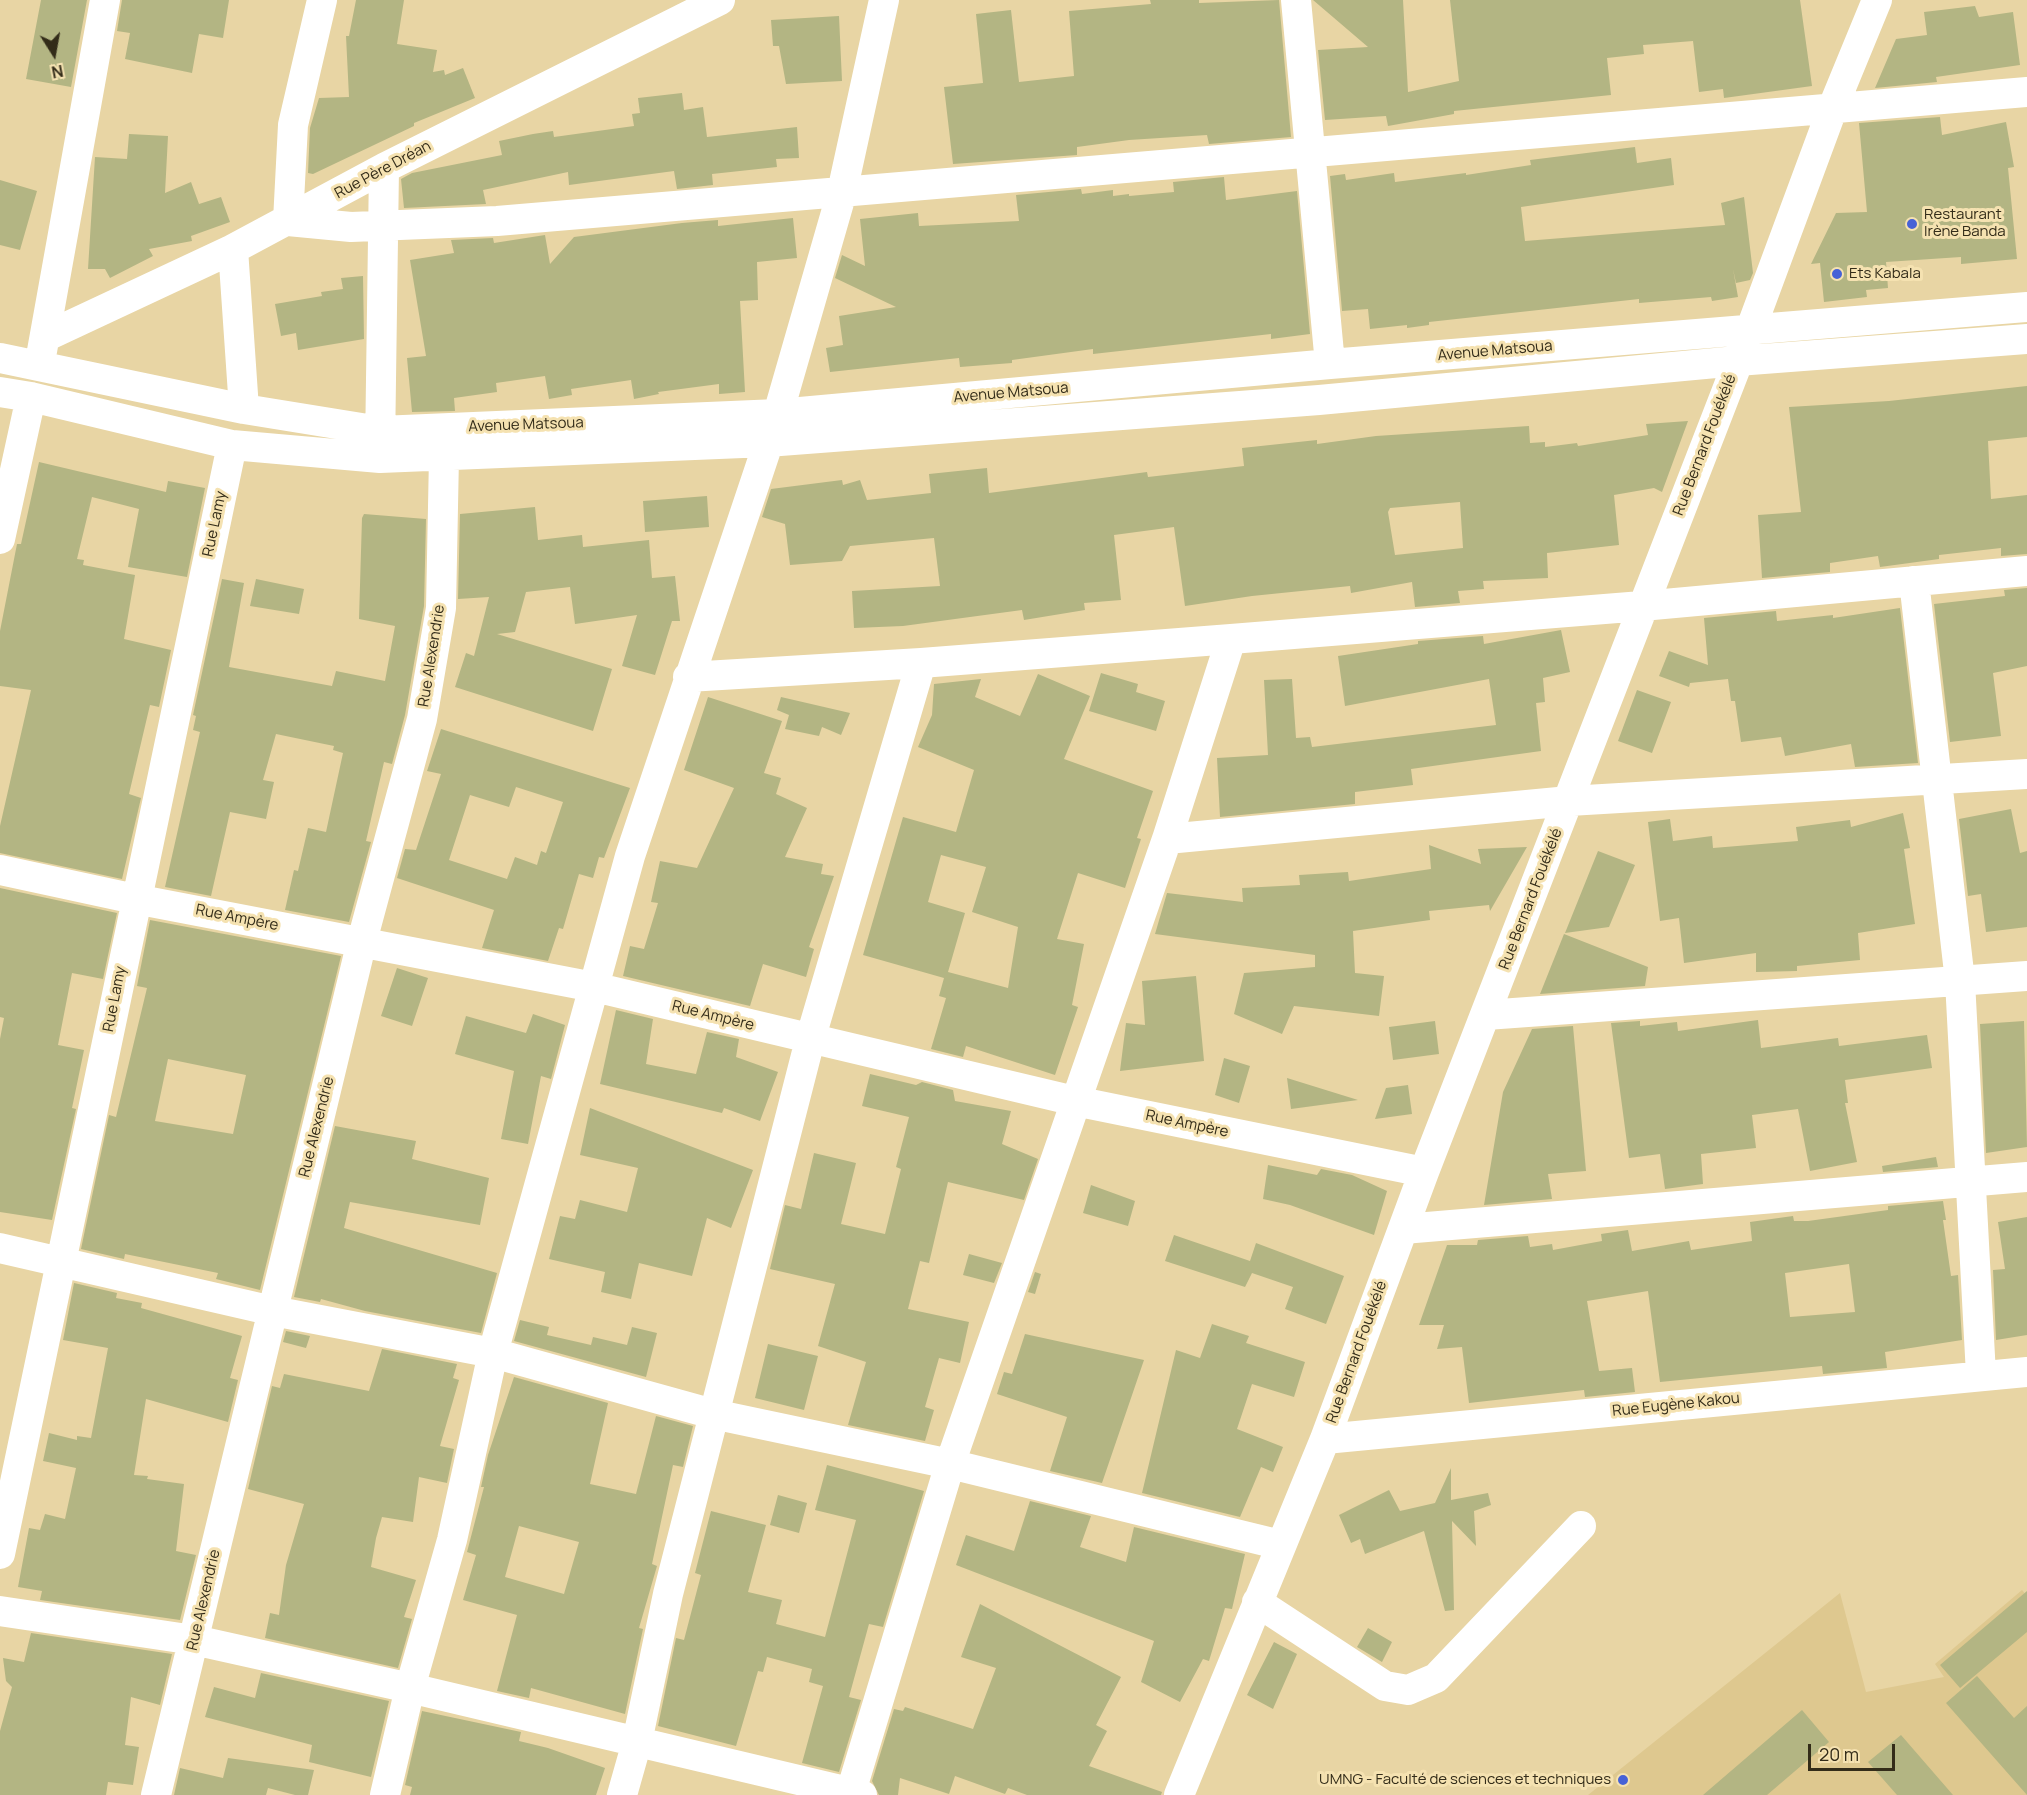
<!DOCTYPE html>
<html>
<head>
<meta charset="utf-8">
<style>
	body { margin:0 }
	#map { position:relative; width:2027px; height:1795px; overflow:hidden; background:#e8d5a4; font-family:Manrope,sans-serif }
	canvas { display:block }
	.north { position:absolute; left:24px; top:24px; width:60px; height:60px; -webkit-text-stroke:4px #f5e2b1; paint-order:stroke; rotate:169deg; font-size:16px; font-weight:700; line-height:24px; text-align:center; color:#332c19 }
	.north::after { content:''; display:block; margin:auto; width:21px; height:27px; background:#332c19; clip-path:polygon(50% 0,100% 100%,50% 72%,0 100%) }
	.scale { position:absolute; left:1808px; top:1744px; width:87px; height:27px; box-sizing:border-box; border:3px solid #332c19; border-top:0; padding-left:8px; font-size:18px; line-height:21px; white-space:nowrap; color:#332c19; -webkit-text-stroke:4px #f5e2b1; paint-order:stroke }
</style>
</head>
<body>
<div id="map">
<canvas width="2027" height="1795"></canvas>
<div class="north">N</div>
<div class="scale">20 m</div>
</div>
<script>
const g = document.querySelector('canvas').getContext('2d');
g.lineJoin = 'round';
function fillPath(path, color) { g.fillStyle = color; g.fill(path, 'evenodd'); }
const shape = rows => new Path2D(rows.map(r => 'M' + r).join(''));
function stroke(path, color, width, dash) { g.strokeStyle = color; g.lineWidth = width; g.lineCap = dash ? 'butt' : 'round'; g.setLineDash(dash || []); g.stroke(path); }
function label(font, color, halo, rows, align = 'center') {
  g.font = font + ' Manrope,sans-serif'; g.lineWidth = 6; g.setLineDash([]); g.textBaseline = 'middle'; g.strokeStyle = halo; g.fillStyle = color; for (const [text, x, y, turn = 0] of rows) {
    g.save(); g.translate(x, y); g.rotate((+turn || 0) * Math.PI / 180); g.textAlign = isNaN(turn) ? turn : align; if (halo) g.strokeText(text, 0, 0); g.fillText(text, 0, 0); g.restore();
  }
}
fillPath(shape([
	[2022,1590,2027,1596,2027,1795,1588,1795,1840,1593,1866,1692,1944,1677,1935,1664]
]), '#dec88f');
fillPath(shape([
	[41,0,87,0,71,87,26,79],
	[122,0,229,0,223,38,199,34,192,73,125,59,130,33,117,31],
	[356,0,404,0,397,44,437,50,433,72,444,70,445,75,463,68,475,98,414,123,414,126,313,174,308,173,310,128,319,98,349,97,346,36,349,36],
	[1150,0,1199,0,1199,3,1279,0,1291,137,1209,144,1207,135,1129,140,1077,147,1077,155,953,164,944,87,983,83,976,14,1011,10,1019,82,1074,76,1069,11,1151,4],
	[1313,0,1403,0,1408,92,1459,81,1450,0,1800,0,1812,86,1724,98,1723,89,1699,92,1693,41,1643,45,1644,54,1607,58,1611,95,1454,111,1454,114,1388,126,1386,116,1325,120,1318,50,1368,47],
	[1975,6,1979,17,2013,12,2020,65,1936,77,1937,82,1875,88,1896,39,1927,35,1924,12],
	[839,16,842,81,786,84,779,46,773,46,771,20],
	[682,93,684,110,703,107,707,137,797,127,799,158,776,159,777,167,712,174,713,185,677,189,674,171,569,185,568,172,483,190,486,204,404,208,401,179,412,173,502,155,499,141,533,134,553,131,554,137,634,126,632,114,640,113,638,98],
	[1940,117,1942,135,2006,122,2014,167,2008,168,2017,259,1961,264,1961,257,1886,262,1888,288,1866,290,1867,297,1824,302,1820,263,1811,264,1836,213,1867,212,1859,123],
	[129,134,168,136,165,193,191,182,199,204,221,197,230,222,191,236,192,241,149,249,153,256,110,278,105,269,88,269,95,157,127,159],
	[1635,147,1637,163,1671,158,1674,185,1521,207,1525,241,1725,225,1721,203,1744,197,1753,273,1750,280,1736,283,1733,269,1738,297,1712,301,1711,297,1639,303,1639,299,1429,322,1429,325,1407,328,1407,325,1370,329,1368,309,1342,311,1330,176,1345,174,1346,180,1394,173,1395,182,1466,173,1466,175,1531,165,1530,160],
	[1224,177,1226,200,1297,191,1310,334,1271,339,1271,334,1093,354,1093,349,1012,360,1012,363,960,367,959,358,830,372,826,348,843,345,839,316,896,307,835,278,842,255,865,266,860,219,918,213,919,226,1019,221,1016,195,1081,189,1082,194,1113,190,1113,196,1129,194,1129,196,1174,192,1173,182],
	[0,180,37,191,20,250,0,245],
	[793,218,797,258,757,262,758,300,740,301,745,392,719,394,719,384,658,392,659,394,634,399,631,380,571,389,572,395,549,399,545,376,496,383,497,392,454,398,455,411,412,412,407,358,426,356,410,260,454,253,451,240,493,238,494,243,545,235,550,264,574,237,682,223,718,220,718,226],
	[363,276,364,339,298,350,296,333,281,336,275,304,322,296,321,292,343,289,341,278],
	[2027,386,2027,437,1988,441,1991,499,2027,495,2027,554,2001,556,2001,548,1939,555,1939,559,1880,567,1878,556,1830,563,1830,572,1762,578,1758,515,1801,512,1789,407,1889,401],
	[1688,421,1662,492,1654,488,1614,495,1619,545,1547,553,1548,578,1483,581,1484,589,1458,591,1460,603,1415,607,1412,582,1351,593,1350,586,1252,596,1185,606,1174,527,1114,535,1121,600,1084,603,1085,610,1024,620,1022,610,903,626,854,628,852,591,940,586,934,538,850,546,842,561,790,565,785,524,762,517,771,489,842,480,843,485,860,480,867,500,931,493,929,474,987,468,989,493,1147,472,1148,477,1244,466,1242,448,1317,440,1317,444,1376,436,1529,426,1530,443,1545,442,1545,447,1577,443,1578,446,1648,435,1646,424],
	[1460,502,1463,548,1395,555,1388,512,1390,508],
	[39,462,166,492,168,481,205,488,187,577,128,567,139,509,92,497,77,559,84,560,83,565,135,575,124,639,171,650,159,707,150,705,129,794,141,798,122,879,0,853,0,826,31,690,0,686,0,631,17,544,21,544],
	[707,496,709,527,645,532,643,501],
	[535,507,538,540,582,535,583,547,649,540,652,578,675,576,680,621,672,621,655,675,622,666,637,615,575,624,570,587,526,592,515,632,497,634,612,669,593,731,455,687,466,653,474,656,489,597,458,599,460,514],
	[364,514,426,519,424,606,405,715,392,764,384,762,366,841,371,842,349,922,285,910,294,870,298,871,308,828,326,832,343,753,333,750,334,746,276,734,263,780,274,782,266,819,230,812,211,896,165,887,200,732,193,730,196,716,193,715,222,579,244,583,229,667,332,686,336,671,385,681,395,626,359,619,362,518],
	[256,579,304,589,299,614,250,606],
	[2027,588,2027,666,1993,673,2001,736,1950,742,1934,604,2005,596,2004,590],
	[1900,608,1918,763,1855,767,1851,744,1785,756,1781,737,1741,742,1735,701,1731,701,1728,679,1690,683,1689,687,1659,676,1669,651,1708,665,1704,618,1776,611,1777,621,1833,615,1833,618],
	[1561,630,1570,672,1543,678,1545,702,1536,703,1541,751,1411,769,1413,785,1355,792,1355,804,1220,817,1217,758,1268,755,1264,680,1292,679,1296,738,1310,737,1312,747,1496,725,1489,679,1345,706,1338,656,1418,644,1418,641,1483,636,1484,644],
	[1101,673,1138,684,1136,692,1165,701,1156,731,1089,711],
	[1038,674,1090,696,1064,759,1153,791,1137,838,1141,839,1125,888,1078,873,1057,939,1084,944,1072,1005,1078,1007,1055,1075,966,1046,963,1057,931,1049,946,998,939,996,944,978,863,955,903,817,956,832,974,770,918,747,932,715,934,684,981,679,975,697,1020,716],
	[941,855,986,867,972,912,1018,927,1008,988,948,972,965,913,928,902],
	[1637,690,1671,702,1652,753,1618,741],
	[708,697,782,721,764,773,781,778,776,794,807,808,785,857,823,864,821,874,834,876,809,947,814,949,806,977,763,964,750,1006,623,976,630,946,644,949,658,903,651,902,660,861,697,868,734,788,684,770],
	[781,697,850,713,841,735,822,727,819,736,785,729,789,715,777,710],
	[441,729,630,788,604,858,599,857,593,878,579,874,563,929,559,928,548,961,482,948,494,910,397,878,405,849,416,850,441,774,427,771],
	[516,787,563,802,546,853,541,851,537,865,515,857,507,879,449,860,470,795,509,807],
	[2011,809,2020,853,2027,851,2027,927,1986,932,1981,894,1968,896,1959,819],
	[1903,813,1910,848,1904,849,1915,924,1858,933,1860,960,1797,966,1797,971,1756,972,1756,953,1684,963,1679,918,1660,921,1648,822,1670,819,1673,841,1712,836,1713,848,1798,841,1796,827,1850,820,1851,827],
	[1429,845,1481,864,1478,849,1527,847,1490,911,1489,905,1429,911,1430,920,1353,931,1355,973,1384,976,1379,1016,1294,1006,1282,1034,1234,1014,1244,973,1315,967,1315,955,1155,934,1167,893,1243,902,1242,888,1300,885,1299,875,1348,872,1349,881,1431,869],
	[1598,851,1635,865,1609,927,1565,933],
	[0,888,117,913,103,979,72,973,58,1045,84,1050,72,1108,76,1109,52,1220,0,1212,0,1039,4,1018,0,1017],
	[150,920,341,956,260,1290,216,1279,218,1273,125,1254,124,1259,81,1249,109,1115,116,1117,147,988,137,986],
	[168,1059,246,1075,233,1134,155,1121],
	[1564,934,1648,967,1645,986,1540,994],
	[397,968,428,978,412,1026,381,1016],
	[1196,976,1204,1061,1120,1071,1126,1023,1145,1025,1142,981],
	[616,1010,653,1019,646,1064,696,1074,707,1032,739,1039,736,1057,778,1072,760,1121,724,1108,722,1113,600,1084],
	[533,1014,565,1025,551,1079,541,1076,528,1144,501,1139,514,1071,455,1054,466,1016,526,1033],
	[1758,1020,1761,1048,1838,1038,1839,1046,1927,1035,1932,1068,1845,1080,1848,1103,1845,1103,1857,1162,1810,1171,1798,1109,1752,1115,1756,1148,1701,1154,1703,1184,1665,1189,1660,1154,1629,1158,1611,1023,1640,1021,1640,1026,1677,1022,1678,1031],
	[1435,1021,1439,1054,1393,1060,1389,1027],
	[2024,1021,2027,1147,1986,1153,1980,1024],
	[1573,1026,1586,1171,1548,1174,1552,1199,1484,1205,1503,1092,1532,1029],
	[1224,1058,1250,1066,1239,1103,1215,1095],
	[870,1074,916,1085,922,1082,953,1090,955,1101,1011,1111,1002,1144,1038,1159,1024,1200,948,1182,929,1263,920,1261,908,1309,969,1322,960,1363,939,1358,925,1407,934,1410,925,1441,848,1425,866,1362,818,1346,835,1284,770,1269,785,1205,801,1209,814,1153,856,1163,841,1224,885,1234,901,1169,896,1167,909,1117,862,1106],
	[1287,1078,1358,1100,1291,1109],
	[1408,1085,1412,1114,1375,1119,1386,1088],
	[590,1108,753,1170,731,1228,707,1218,692,1276,639,1263,631,1299,601,1292,605,1272,549,1259,560,1216,575,1219,580,1200,627,1212,638,1168,580,1155],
	[335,1126,416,1141,412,1159,489,1178,480,1225,350,1202,344,1228,497,1273,481,1333,365,1311,321,1299,320,1302,294,1297],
	[1936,1157,1938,1167,1883,1172,1882,1166],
	[1268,1165,1317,1175,1321,1169,1352,1175,1387,1191,1374,1235,1290,1205,1263,1199],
	[1091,1185,1135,1201,1128,1226,1083,1213],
	[1943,1201,1946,1220,1943,1220,1951,1276,1958,1275,1962,1340,1885,1352,1887,1368,1823,1374,1822,1366,1660,1382,1648,1291,1587,1301,1599,1371,1632,1368,1635,1392,1585,1397,1584,1390,1469,1403,1462,1347,1437,1349,1444,1325,1419,1325,1447,1245,1477,1245,1478,1240,1528,1236,1530,1247,1552,1244,1553,1250,1602,1241,1601,1234,1628,1230,1632,1251,1689,1241,1691,1250,1752,1241,1750,1222,1793,1216,1794,1221,1808,1221,1888,1210,1888,1206],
	[1849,1264,1855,1312,1790,1317,1785,1273],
	[2027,1217,2027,1335,1996,1340,1993,1270,2005,1269,1998,1222],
	[1174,1235,1250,1261,1256,1243,1344,1276,1326,1324,1285,1309,1293,1287,1252,1273,1245,1287,1165,1261],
	[969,1254,1002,1263,994,1283,963,1275],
	[1035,1272,1041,1274,1035,1294,1028,1292],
	[74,1283,117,1293,116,1298,142,1303,141,1308,242,1336,230,1378,238,1380,228,1422,146,1399,134,1475,148,1476,147,1479,184,1484,176,1551,196,1555,180,1620,40,1600,42,1591,18,1587,29,1528,40,1530,45,1514,65,1519,76,1468,43,1461,49,1433,77,1440,77,1436,91,1438,108,1348,63,1340],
	[520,1320,549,1327,547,1335,591,1345,593,1337,627,1345,632,1327,657,1333,646,1377,514,1341],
	[1212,1324,1249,1336,1246,1343,1305,1362,1294,1397,1252,1384,1237,1429,1283,1447,1273,1472,1261,1467,1240,1517,1142,1493,1176,1350,1200,1358],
	[286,1331,310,1336,306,1348,283,1342],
	[1025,1334,1144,1360,1102,1483,1050,1471,1067,1417,997,1394,1004,1372,1012,1374],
	[768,1344,818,1356,804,1410,755,1398],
	[382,1349,457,1364,453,1378,459,1380,440,1446,454,1449,447,1483,419,1477,413,1522,382,1517,376,1538,371,1567,416,1580,404,1617,412,1619,398,1668,265,1638,270,1613,279,1615,286,1565,304,1504,248,1489,272,1386,280,1388,284,1374,369,1391],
	[514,1377,608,1403,590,1484,636,1494,656,1416,693,1426,683,1467,673,1465,652,1564,657,1566,639,1628,643,1629,625,1714,531,1688,529,1698,497,1691,517,1615,463,1600,476,1555,467,1552,484,1487,481,1487,488,1455],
	[519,1526,579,1542,564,1594,505,1577],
	[827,1465,924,1491,883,1627,869,1624,849,1697,861,1700,839,1772,802,1763,823,1686,809,1682,812,1669,767,1657,763,1672,758,1671,736,1746,658,1726,676,1638,684,1640,701,1575,695,1573,711,1511,766,1525,748,1592,782,1600,776,1624,825,1637,856,1520,815,1510],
	[1451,1468,1451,1500,1488,1493,1491,1505,1474,1511,1476,1546,1452,1521,1454,1610,1445,1611,1424,1531,1365,1554,1360,1539,1351,1543,1339,1515,1389,1490,1400,1511,1435,1503],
	[778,1495,807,1503,799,1533,770,1525],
	[1030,1501,1091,1516,1080,1547,1126,1562,1134,1527,1245,1554,1232,1609,1225,1608,1209,1661,1203,1659,1180,1702,1141,1682,1154,1641,956,1565,966,1535,1014,1551],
	[2027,1591,2027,1632,1960,1688,1940,1665],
	[980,1604,1121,1677,1096,1725,1107,1731,1089,1766,1162,1792,1161,1795,1027,1795,1008,1788,1005,1794,955,1776,949,1794,900,1778,898,1795,879,1795,872,1781,894,1709,903,1711,905,1707,973,1729,996,1668,961,1657],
	[1368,1628,1392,1642,1382,1662,1357,1647],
	[31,1633,172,1654,160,1705,131,1697,125,1745,139,1747,133,1785,108,1782,106,1795,0,1795,0,1731,12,1687,6,1681,3,1658,24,1662],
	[1274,1642,1297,1654,1273,1709,1247,1695],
	[261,1673,389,1701,371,1777,309,1762,312,1745,205,1717,214,1687,255,1698],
	[1977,1676,2014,1718,2027,1706,2027,1795,1946,1703],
	[1802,1710,1829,1742,1767,1795,1703,1795],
	[422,1711,521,1732,519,1741,548,1748,605,1768,596,1795,410,1795,412,1787,405,1785],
	[1901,1735,1953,1795,1897,1795,1868,1762],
	[228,1758,314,1770,308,1795,295,1795,268,1788,266,1795,174,1795,180,1768,223,1778]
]), '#b3b583');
stroke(shape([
	[322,0,293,125,288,221,351,227,497,221,2027,92],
	[1296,0,1330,364],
	[233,249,244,409],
	[45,337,233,249,384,168,720,0],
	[42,351,105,0],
	[0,358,244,409,380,431,778,414,1330,364,2027,307],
	[0,392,31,397,232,445,380,458,767,442,1319,400,1737,361,2027,339],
	[380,450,384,168],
	[0,539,31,397],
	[1914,581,1960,981,1981,1375],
	[688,677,921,663,1231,639,1642,606,2027,571],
	[1167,839,1569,801,2027,774],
	[0,870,135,899,594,987,1075,1101,1424,1172],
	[1486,1015,2027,976],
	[1403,1229,2027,1177],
	[0,1248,273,1311,493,1353,713,1414,950,1464,1281,1545],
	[1325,1439,2027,1372],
	[0,1554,232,445],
	[1257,1602,1385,1686,1408,1690,1436,1678,1581,1526],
	[0,1611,194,1640,410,1688,862,1795],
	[156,1795,362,941,422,719,441,608,444,456],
	[385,1795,410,1688,452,1540,493,1353,630,856,778,414,842,192,884,0],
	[622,1795,637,1742,668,1594,810,1040,921,663],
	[850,1795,950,1464,1167,839,1231,639],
	[1179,1795,1325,1439,1424,1172,1750,331,1833,107,1877,0]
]), '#fff', 30);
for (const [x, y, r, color] of [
	[1912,224,6,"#4762d6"],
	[1837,274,6,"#4762d6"],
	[1623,1780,6,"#4762d6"]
]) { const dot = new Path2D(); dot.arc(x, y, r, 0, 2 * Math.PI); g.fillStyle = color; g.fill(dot); stroke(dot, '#f5e2b1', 2); }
label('15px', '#332c19', '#f5e2b1', [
	["Rue Père Dréan",383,170,-28],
	["Avenue Matsoua",1495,351,-5],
	["Avenue Matsoua",1011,393,-5],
	["Avenue Matsoua",526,425,-2],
	["Rue Bernard Fouékélé",1705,445,-69],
	["Rue Lamy",215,524,-78],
	["Rue Alexendrie",432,656,-81],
	["Rue Bernard Fouékélé",1531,899,-69],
	["Rue Ampère",237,918,11],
	["Rue Lamy",115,999,-79],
	["Rue Ampère",713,1016,14],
	["Rue Ampère",1187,1124,12],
	["Rue Alexendrie",317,1127,-76],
	["Rue Bernard Fouékélé",1357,1352,-70],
	["Rue Eugène Kakou",1676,1405,-6],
	["Rue Alexendrie",204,1600,-77]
]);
label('15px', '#332c19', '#f5e2b1', [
	["Restaurant",1924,215],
	["Irène Banda",1924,232],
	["Ets Kabala",1849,274],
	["UMNG - Faculté de sciences et techniques",1611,1780,"right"]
], 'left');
</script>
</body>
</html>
